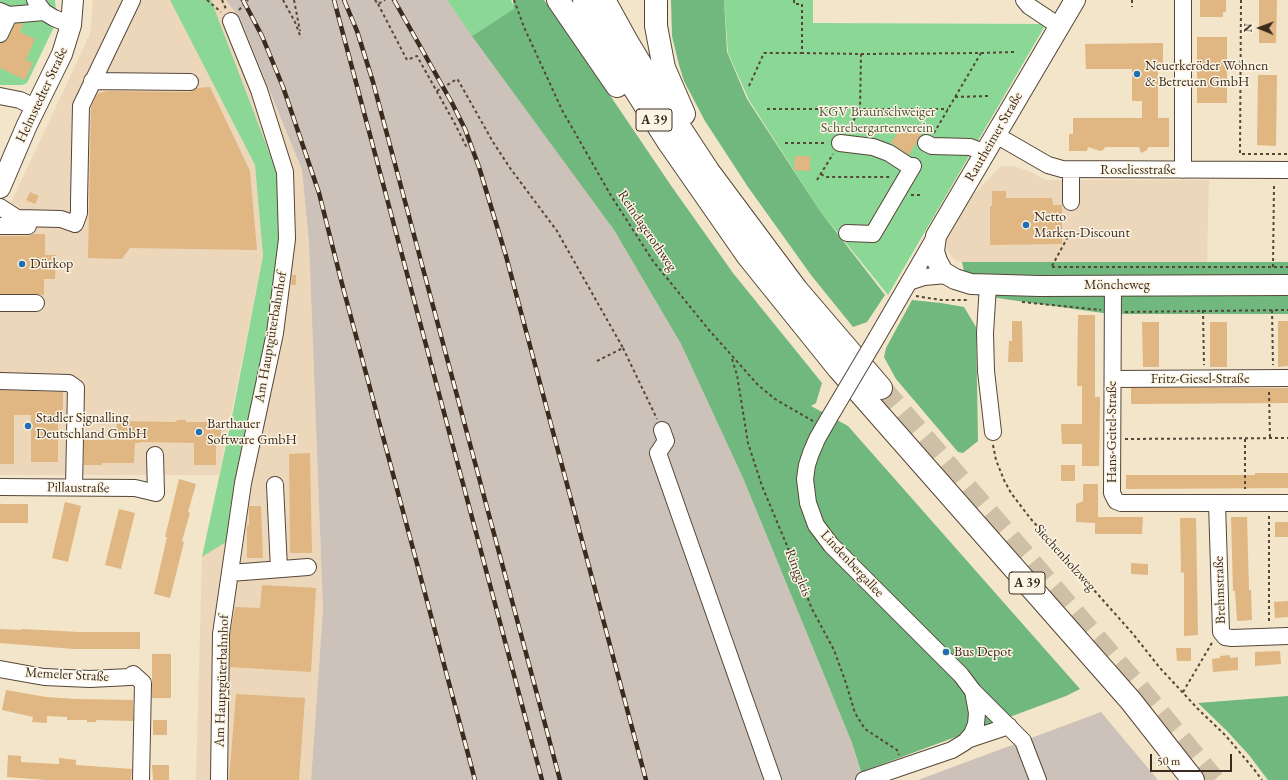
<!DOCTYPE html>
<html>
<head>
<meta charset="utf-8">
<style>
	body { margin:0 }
	#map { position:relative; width:1288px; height:780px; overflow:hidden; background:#f2e5c9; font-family:"EB Garamond",serif }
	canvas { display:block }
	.north { position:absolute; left:1240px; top:8px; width:40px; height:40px; -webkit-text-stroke:3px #fcf5e5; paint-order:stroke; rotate:271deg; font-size:11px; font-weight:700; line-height:16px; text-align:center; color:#3b2a1e }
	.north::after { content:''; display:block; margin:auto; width:14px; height:18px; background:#3b2a1e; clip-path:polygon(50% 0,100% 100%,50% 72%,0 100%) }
	.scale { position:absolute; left:1150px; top:754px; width:82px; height:18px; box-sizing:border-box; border:2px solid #3b2a1e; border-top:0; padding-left:5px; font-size:12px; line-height:14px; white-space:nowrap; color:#3b2a1e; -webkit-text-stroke:3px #fcf5e5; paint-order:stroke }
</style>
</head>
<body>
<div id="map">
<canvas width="1288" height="780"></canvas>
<div class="north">N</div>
<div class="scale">50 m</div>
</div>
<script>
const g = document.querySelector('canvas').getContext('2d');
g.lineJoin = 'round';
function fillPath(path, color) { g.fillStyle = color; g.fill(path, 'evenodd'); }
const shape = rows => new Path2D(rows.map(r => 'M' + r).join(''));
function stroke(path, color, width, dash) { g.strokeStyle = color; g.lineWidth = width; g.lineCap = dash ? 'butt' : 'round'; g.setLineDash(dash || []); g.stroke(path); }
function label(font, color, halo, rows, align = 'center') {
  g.font = font + ' "EB Garamond",serif'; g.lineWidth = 3; g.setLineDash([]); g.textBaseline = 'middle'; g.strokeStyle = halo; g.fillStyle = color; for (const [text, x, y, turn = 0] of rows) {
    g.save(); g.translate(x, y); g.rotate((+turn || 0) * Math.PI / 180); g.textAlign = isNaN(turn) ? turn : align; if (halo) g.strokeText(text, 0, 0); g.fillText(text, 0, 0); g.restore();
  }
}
fillPath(shape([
	[93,0,170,0,255,165,263,256,219,475,0,475,0,226,90,34],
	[211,0,226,0,240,18,302,170,309,243,323,610,311,780,196,780,202,557,226,542,283,236],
	[1001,166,1013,166,1029,171,1045,180,1209,180,1207,262,962,262,956,261,952,257,947,249,946,240,948,234,971,194,977,191]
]), '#edd7bb');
fillPath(shape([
	[226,0,447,0,614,230,681,344,743,478,852,743,863,780,311,780,323,610,309,243,302,170,240,18],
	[1101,712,1158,780,918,780]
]), '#ccc2b9');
fillPath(shape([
	[0,0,55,0,56,14,55,25,27,83,22,85,0,85],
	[170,0,211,0,275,168,281,203,283,236,271,332,226,542,202,557,232,417,263,256,255,165],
	[447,0,511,0,515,9,472,36],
	[724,0,813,0,813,23,1046,24,888,295,820,211,749,100,728,53]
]), '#8bd795');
fillPath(shape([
	[513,0,544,0,563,26,672,187,733,273,822,383,816,403,811,406,848,426,1080,689,1066,696,1015,715,861,772,852,743,743,478,681,344,614,230,472,36,514,9],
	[671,0,724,0,727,52,747,99,820,211,885,295,867,322,853,327,811,275,748,187,705,121,684,81,679,65,672,36],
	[962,262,1288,262,1288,314,1110,314,969,294],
	[912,300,941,303,964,307,976,327,978,441,963,453,958,452,896,379,884,357,886,348],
	[1288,696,1288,780,1268,780,1249,755,1227,731,1198,703]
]), '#70b87e');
fillPath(shape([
	[1200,0,1226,0,1226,12,1223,12,1223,17,1200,17],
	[1259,0,1277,0,1276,43,1259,43],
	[24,23,20,32,35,39,26,60,33,63,25,80,0,68,0,43,5,42,8,38,15,24],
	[1197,37,1227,37,1227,103,1197,103],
	[1163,43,1163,69,1158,69,1158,118,1169,118,1169,147,1148,147,1147,150,1141,153,1139,147,1105,147,1103,150,1100,151,1088,147,1087,151,1069,151,1069,134,1073,134,1073,118,1142,118,1142,101,1132,101,1132,69,1086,69,1085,44],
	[1258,75,1277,75,1276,146,1257,145],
	[210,87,250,171,257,250,130,248,122,259,88,258,91,108,96,96,99,93,108,91,190,92,198,88],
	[903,124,921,134,909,155,891,143],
	[795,156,810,156,810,171,794,170],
	[992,191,1006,191,1006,198,1052,198,1053,205,1062,205,1062,244,990,245,990,206,992,206],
	[30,192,39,196,35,204,26,200],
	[33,234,45,234,45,255,56,255,55,279,44,279,44,295,36,294,0,294,0,236,28,236],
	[292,275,296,275,296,285,291,285],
	[1078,315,1095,315,1095,397,1100,397,1099,466,1082,466,1082,444,1062,444,1061,424,1082,424,1082,386,1077,386],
	[1012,321,1022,321,1023,362,1008,362,1009,341,1012,341],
	[1278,321,1288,321,1288,366,1278,367],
	[1142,322,1159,322,1159,367,1143,367],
	[1210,322,1227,322,1227,367,1210,367],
	[1131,388,1288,388,1288,403,1131,404],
	[0,390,63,392,63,415,58,415,58,462,31,462,31,415,14,415,14,464,0,464],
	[177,420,186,420,186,422,221,422,221,442,216,442,216,465,194,465,194,443,140,442,140,443,135,443,134,463,102,463,102,465,84,465,84,440,116,440,117,421,176,422],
	[310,453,312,553,290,553,289,454],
	[1061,465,1075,465,1075,481,1061,481],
	[1255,473,1288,473,1288,488,1126,489,1126,475,1255,475],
	[179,479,196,484,188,512,190,513,182,541,184,542,170,598,154,594,167,537,165,537],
	[1083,484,1098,484,1098,517,1143,517,1142,534,1095,534,1095,523,1076,522,1076,504,1083,501],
	[65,502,81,506,68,562,52,558],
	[0,504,28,504,28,523,0,523],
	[249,506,261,506,263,558,247,558,247,525,249,525],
	[119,509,135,513,121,569,105,565],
	[1231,517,1247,517,1249,590,1251,590,1252,620,1237,621,1235,591,1233,591],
	[1180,518,1196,518,1198,635,1184,636,1184,572,1181,573],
	[1275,522,1288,522,1288,537,1275,537],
	[1131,563,1148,564,1148,575,1131,574],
	[262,585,316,588,311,672,230,667,230,635,235,607,260,608],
	[1288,601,1288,617,1275,618,1274,602],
	[0,629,21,630,21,629,79,632,140,632,140,649,74,649,0,643],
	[1176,648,1191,648,1191,661,1177,661],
	[1280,651,1281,664,1255,666,1255,652],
	[152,654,171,654,171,698,152,698],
	[1230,655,1230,658,1238,657,1238,670,1213,672,1212,659,1220,658,1220,656],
	[6,690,46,697,76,699,133,700,133,721,96,720,96,722,87,722,87,720,67,720,67,717,47,716,47,723,32,722,33,717,2,710],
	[236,694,305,698,299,780,229,780],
	[153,720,167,720,167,735,153,735],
	[8,755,21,756,21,762,57,764,59,764,59,758,76,760,76,765,132,769,131,780,46,780,7,777],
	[152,765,169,765,169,780,153,780]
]), '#e0b682');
stroke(shape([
	[881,388,1140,690,1214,780]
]), '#cdc0a7', 22, [22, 11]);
const minor = shape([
	[35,0,44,12,54,18,71,25],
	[1024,0,1029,6,1059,26],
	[1183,0,1183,170],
	[0,11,9,15,44,12],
	[0,34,9,15],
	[92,81,190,82],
	[0,96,20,100,36,108],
	[996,135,1048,165,1062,169,1288,170],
	[840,143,873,147,889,153,912,168],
	[926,143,932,146,970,147,986,153],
	[1071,202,1071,170],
	[0,207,17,218,61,219,75,224],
	[75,224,79,213,79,201,81,106,132,0],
	[0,226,28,226],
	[847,233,873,234,913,166],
	[909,282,924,277,947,275],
	[988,285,985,333,986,371,993,432],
	[1113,285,1112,493,1116,501,1121,503,1288,503],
	[0,303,36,303],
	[877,337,935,237],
	[1113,379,1288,378],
	[0,381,69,383,76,388,74,487],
	[829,418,817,439,811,453,807,465,805,479,808,503,816,525,831,545,961,675,973,691,977,713,976,724,972,734,965,742,952,750,864,780],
	[662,430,666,441,658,453,773,780],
	[275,485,279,569],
	[0,487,135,488,156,493,155,455],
	[1217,503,1221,632,1225,637,1232,638,1288,636],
	[230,573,308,567],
	[0,669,44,677,90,679,130,677,133,674,143,683,141,780],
	[973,691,1023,741,1038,780],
	[967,740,1009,726],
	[219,780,221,634,243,483,275,333,287,239,285,172,259,90,231,21]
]);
const major = shape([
	[1075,0,936,236,934,251,937,261,943,272,955,279,971,284,1039,286,1288,285],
	[0,188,27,125,62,54,71,25,73,0]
]);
const highway = shape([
	[558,0,617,86],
	[584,0,624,72,669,143,747,255,838,368,1131,701,1193,780],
	[604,0,629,45,667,108,709,172,797,290,881,388],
	[656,0,656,26,664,68,684,114]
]);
stroke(minor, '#564638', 18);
stroke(major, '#564638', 22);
stroke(highway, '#564638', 24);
stroke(shape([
	[207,0,221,12],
	[222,0,226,9],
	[283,0,295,22,301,38],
	[294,0,300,31],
	[375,0,378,4,385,0],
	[514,0,524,27,562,110,610,194,653,261,709,330,758,385,775,399,813,421],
	[794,0,794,4,802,4,802,53,861,54,981,53,934,133],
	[1132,0,1132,7],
	[1241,0,1240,154,1288,154],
	[378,4,407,60,417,56,455,124,467,148],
	[239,10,248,0],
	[981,53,1014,52],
	[749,86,764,53,802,53],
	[437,91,457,79,458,80,493,142,510,168,557,231,623,348,595,362],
	[955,97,988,96],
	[767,109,948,109],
	[883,110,897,118],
	[847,131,860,110,861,54],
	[785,143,827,143],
	[821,174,826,177,892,177],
	[817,180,833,154],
	[911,195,920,195],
	[1052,266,1071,231],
	[1052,267,1288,267],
	[1273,267,1274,184],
	[916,296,941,300,967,300],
	[1022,302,1101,310],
	[1203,310,1204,365],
	[1272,310,1273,365],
	[1125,312,1288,310],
	[623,348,657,419],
	[732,359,737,375,748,443,762,486,788,548,812,609,834,650,846,683,855,713,865,729,897,750,899,755],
	[1269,392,1270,438],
	[1125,439,1288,438],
	[1245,439,1245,489],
	[993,445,996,460,1004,480,1011,493,1030,518,1133,634,1160,668,1198,709,1226,736,1253,768,1262,780],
	[1269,516,1269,624],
	[1183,692,1213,641]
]), '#564638', 2, [3, 3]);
stroke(minor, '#fff', 16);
stroke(major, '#fff', 20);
stroke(highway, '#fff', 22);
const rail = shape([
	[243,0,262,36,283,87,319,193,341,280,475,780],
	[334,0,542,780],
	[344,0,357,31,373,82,560,780],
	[394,0,452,103,465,129,479,167,506,256,646,780]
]);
stroke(rail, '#3b2a1e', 4.5);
stroke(rail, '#fcf5e5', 3, [9]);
const minorBridge = shape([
	[829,418,877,337]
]);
stroke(minorBridge, '#564638', 18, []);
stroke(minorBridge, '#fff', 16);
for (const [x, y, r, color] of [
	[1137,74,4,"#1f6fb2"],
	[1026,225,4,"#1f6fb2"],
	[22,264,4,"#1f6fb2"],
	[28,426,4,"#1f6fb2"],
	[199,432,4,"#1f6fb2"],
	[946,652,4,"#1f6fb2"]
]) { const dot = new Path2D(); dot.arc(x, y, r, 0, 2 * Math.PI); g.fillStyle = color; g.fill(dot); stroke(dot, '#fcf5e5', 1.5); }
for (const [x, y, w] of [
	[654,120,36],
	[1027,583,36]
]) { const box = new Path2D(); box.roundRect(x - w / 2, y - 11, w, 22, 3); g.fillStyle = '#fcf5e5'; g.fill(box); stroke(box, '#3b2a1e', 1); }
label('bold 13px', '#3b2a1e', null, [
	["A 39",654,120],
	["A 39",1027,583]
]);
label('14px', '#3b2a1e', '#fcf5e5', [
	["Neuerkeröder Wohnen",1145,66],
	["& Betreuen GmbH",1145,82],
	["Netto",1034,217],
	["Marken-Discount",1034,233],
	["Dürkop",30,264],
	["Stadler Signalling",36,418],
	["Deutschland GmbH",36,434],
	["Barthauer",207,424],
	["Software GmbH",207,440],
	["Bus Depot",954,652]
], 'left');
label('14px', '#3b2a1e', '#fcf5e5', [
	["Helmstedter Straße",42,95,-65],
	["Rautheimer Straße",994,137,-60],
	["Roseliesstraße",1138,170],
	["Reindagerothweg",647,231,56],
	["Möncheweg",1117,285],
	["Am Hauptgüterbahnhof",271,337,-80],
	["Fritz-Giesel-Straße",1200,379],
	["Hans-Geitel-Straße",1112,432,-90],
	["Pillaustraße",78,488,1],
	["Siechenholzweg",1065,558,48],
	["Lindenbergallee",852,564,47],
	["Ringgleis",798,573,68],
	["Brehmstraße",1220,590,-92],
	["Memeler Straße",67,675,3],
	["Am Hauptgüterbahnhof",222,681,-88]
]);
label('14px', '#4f553c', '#fcf5e5', [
	["KGV Braunschweiger",877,112],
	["Schrebergartenverein",877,128]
]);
</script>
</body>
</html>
